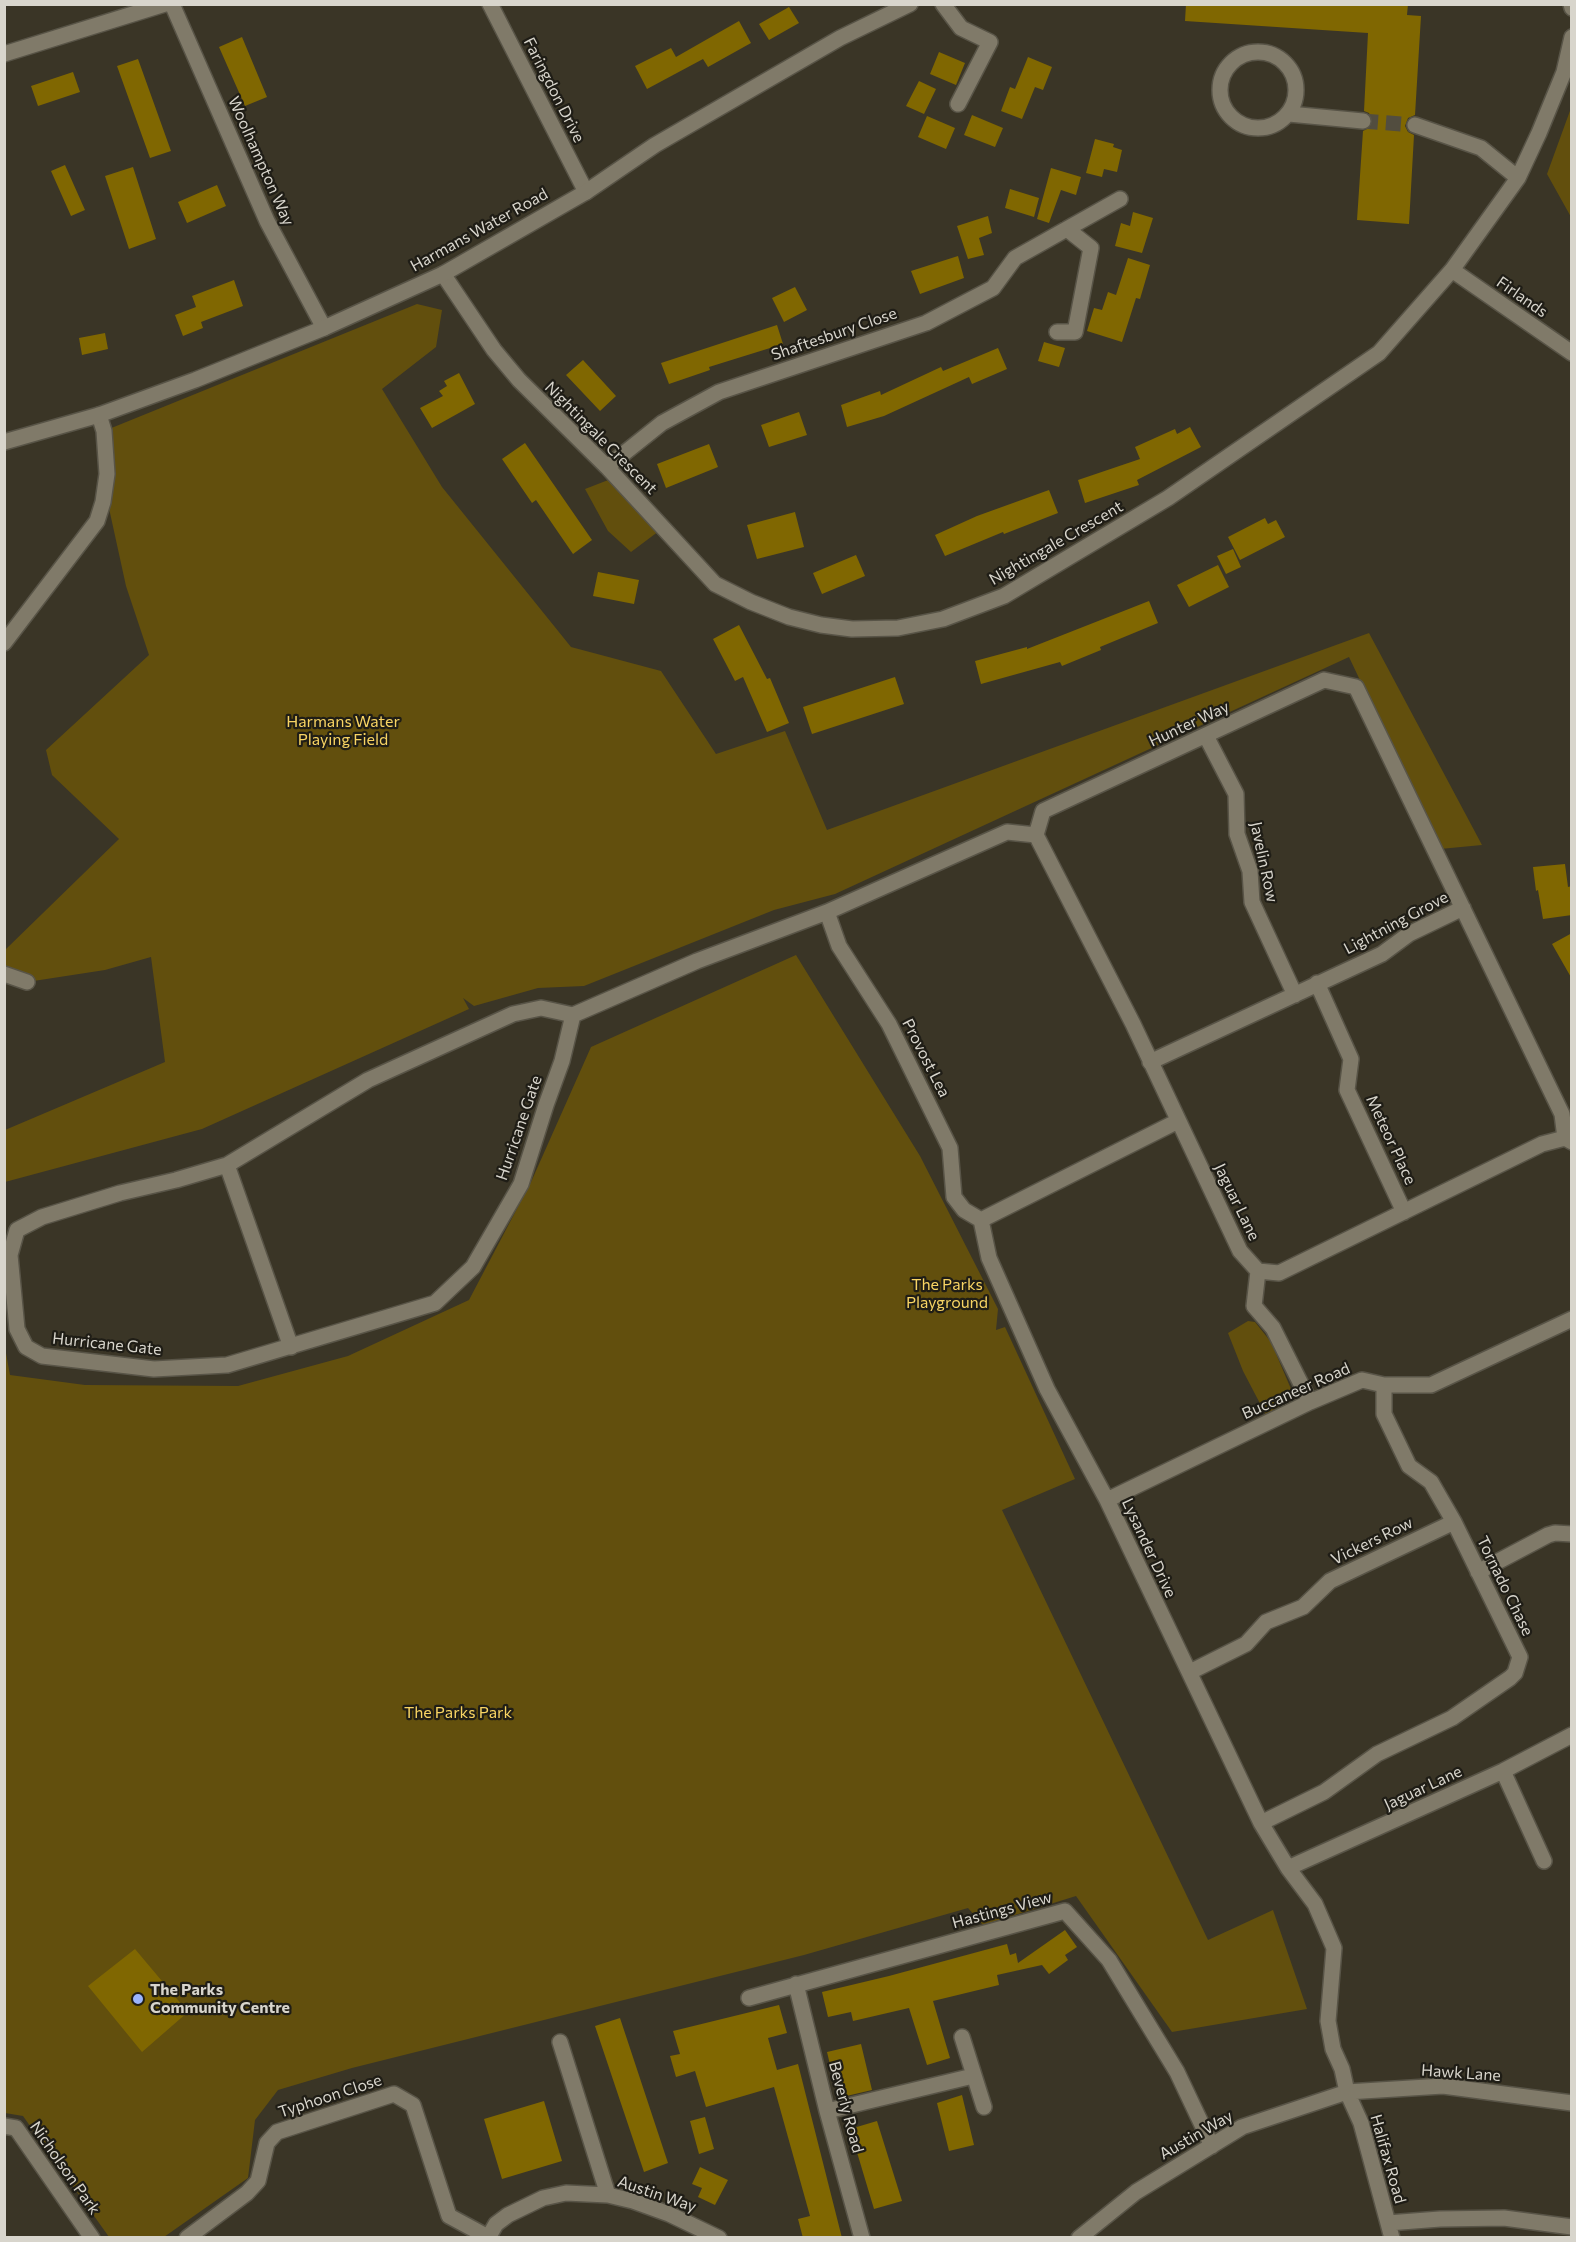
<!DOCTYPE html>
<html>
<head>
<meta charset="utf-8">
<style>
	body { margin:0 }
	#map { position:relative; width:1576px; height:2242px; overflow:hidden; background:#3a3526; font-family:Commissioner,sans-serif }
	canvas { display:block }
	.frame { position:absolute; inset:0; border:6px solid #d8d5cc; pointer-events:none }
</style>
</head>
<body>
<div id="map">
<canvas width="1576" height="2242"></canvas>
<div class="frame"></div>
</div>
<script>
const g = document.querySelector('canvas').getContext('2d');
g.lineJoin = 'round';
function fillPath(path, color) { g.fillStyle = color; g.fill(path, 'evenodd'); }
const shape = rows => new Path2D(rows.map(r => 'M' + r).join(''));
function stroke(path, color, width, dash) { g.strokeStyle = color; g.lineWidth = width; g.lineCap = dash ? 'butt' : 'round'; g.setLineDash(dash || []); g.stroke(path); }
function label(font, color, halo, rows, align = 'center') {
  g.font = font + ' Commissioner,sans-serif'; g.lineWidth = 4.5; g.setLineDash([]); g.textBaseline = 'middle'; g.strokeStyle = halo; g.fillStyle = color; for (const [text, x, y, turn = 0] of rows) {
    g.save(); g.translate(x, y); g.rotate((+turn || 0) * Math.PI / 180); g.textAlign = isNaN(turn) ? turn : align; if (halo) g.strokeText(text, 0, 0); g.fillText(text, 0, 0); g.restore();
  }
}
fillPath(shape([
	[1571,108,1571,217,1547,174],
	[417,304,442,310,436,347,382,389,442,487,571,647,661,671,716,754,785,731,827,830,1369,633,1482,845,1440,849,1349,657,835,894,774,910,584,986,538,988,474,1006,463,998,469,1009,202,1129,5,1182,5,1130,165,1062,151,957,105,970,27,982,5,974,5,950,119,839,52,775,46,750,149,655,126,586,105,490,104,431],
	[616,477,663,528,631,552,608,531,585,489],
	[796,955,920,1156,998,1309,996,1330,1005,1327,1075,1479,1002,1510,1208,1940,1273,1910,1307,2009,1172,2032,1076,1896,983,1925,968,1908,804,1955,352,2068,278,2090,255,2120,248,2178,164,2237,109,2237,23,2116,5,2113,4,1342,10,1375,85,1385,238,1386,348,1356,469,1300,531,1182,591,1047],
	[1248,1321,1255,1322,1271,1342,1294,1396,1266,1415,1243,1371,1228,1333]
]), '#624f0d');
fillPath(shape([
	[1186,4,1408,4,1407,15,1421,16,1415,115,1408,118,1405,126,1408,132,1414,135,1409,224,1357,220,1363,131,1371,127,1373,121,1369,113,1364,111,1368,33,1185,21],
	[789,7,799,23,769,40,759,24],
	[739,21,751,43,708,67,703,59,647,89,635,66,671,48,676,57],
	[242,37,267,97,245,106,219,47],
	[939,52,965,63,956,85,930,74],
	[1028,57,1052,67,1043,90,1035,87,1022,119,1001,111,1010,87,1015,89],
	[138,59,171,151,150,158,117,66],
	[73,72,80,92,38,106,31,86],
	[919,81,936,89,924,114,906,106],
	[972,115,1003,128,995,147,964,135],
	[927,116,955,128,946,149,918,137],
	[1095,139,1114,144,1113,147,1122,150,1117,172,1104,169,1102,177,1086,173],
	[65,165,85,210,71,216,51,171],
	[133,167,156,239,129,249,105,176],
	[1051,168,1081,177,1076,195,1061,190,1049,223,1037,219],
	[217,185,226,206,187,223,178,202],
	[1010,189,1039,198,1034,217,1005,208],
	[1133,212,1153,218,1142,253,1115,246,1121,223,1130,226],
	[988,216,992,233,979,238,984,255,968,259,957,226],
	[958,256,964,278,920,294,911,271],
	[1128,258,1150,265,1140,299,1136,298,1122,342,1087,331,1094,308,1102,310,1108,292,1116,295],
	[234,280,243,306,201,322,203,328,183,336,175,315,196,307,192,296],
	[795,287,807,310,784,322,772,298],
	[777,325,783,344,709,367,710,370,669,384,661,363],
	[105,333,108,349,82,355,79,338],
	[1044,342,1065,348,1059,367,1038,361],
	[998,348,1007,369,972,384,969,377,884,416,847,427,841,405,880,391,881,395,941,367,943,371],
	[583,360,616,396,600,411,566,375],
	[459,373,475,404,432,428,420,408,443,396,439,391,447,386,444,381],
	[799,412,807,435,769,447,761,425],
	[1190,427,1201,447,1137,480,1139,485,1085,503,1078,480,1140,459,1135,447,1175,429,1177,434],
	[525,443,592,540,573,554,536,500,532,503,502,459],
	[709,444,718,467,666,488,657,464],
	[1049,490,1058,513,1004,534,1003,532,945,556,935,535,977,516],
	[795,512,804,547,757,559,747,525],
	[1265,518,1268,524,1276,520,1285,537,1240,560,1228,537],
	[1233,549,1241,567,1226,574,1217,556],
	[856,555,865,576,822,594,813,573],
	[1218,565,1229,587,1189,607,1177,585],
	[598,572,639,580,634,604,593,596],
	[1149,601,1158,623,1100,647,1101,650,1062,666,1060,662,981,684,975,661,1027,647,1027,649],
	[739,625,767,679,770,678,789,723,767,732,743,677,735,681,713,639],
	[895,677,904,704,812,734,803,707],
	[1565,864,1568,887,1572,886,1572,915,1543,919,1538,890,1536,891,1533,867],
	[1572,933,1572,979,1552,944],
	[1065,1930,1077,1947,1065,1955,1068,1960,1049,1974,1042,1965,997,1975,999,1985,933,2001,950,2058,927,2065,909,2008,853,2021,851,2012,828,2017,822,1992,889,1976,1007,1944,1010,1955,1016,1953,1018,1963],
	[135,1949,188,2012,142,2052,88,1986],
	[779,2005,787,2033,768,2038,777,2070,798,2064,842,2238,803,2238,798,2219,810,2216,774,2087,706,2107,695,2071,676,2077,670,2056,680,2054,673,2031],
	[620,2018,668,2163,644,2172,595,2026],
	[861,2044,872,2090,838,2098,827,2052],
	[962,2095,974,2145,949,2151,937,2103],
	[544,2101,562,2161,502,2179,484,2119],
	[705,2117,714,2149,699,2154,690,2121],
	[877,2121,902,2201,874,2209,850,2129],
	[700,2167,728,2180,715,2205,698,2197,702,2188,692,2184]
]), '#806701');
stroke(shape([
	[1363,121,1415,125]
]), '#524d3f', 15, [15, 8]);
const street = shape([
	[172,4,267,221,324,328],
	[490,4,586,192],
	[943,4,961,28,990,42,958,104],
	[1571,4,1572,8],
	'1220 90a38 38 0 1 1 76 0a38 38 0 1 1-76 0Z',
	[4,54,165,4],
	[1289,114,1363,121],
	[1415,125,1481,148,1518,178],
	[1452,270,1572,353],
	[443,274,494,350,519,380,607,467,715,584,751,602,789,617,821,625,852,629,898,628,943,619,1004,596,1168,498,1379,353,1452,270,1518,178,1539,133,1564,72,1572,37],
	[1057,332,1075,332,1091,248,1067,229],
	[607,467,662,423,719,392,926,323,993,288,1015,258,1120,199],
	[4,643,97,521,103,502,107,474,104,431,99,415],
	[1206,736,1236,794,1237,834,1250,871,1252,902,1295,995],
	[1036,835,1043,811,1324,680,1356,687,1562,1114,1565,1138],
	[1036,835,1133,1024,1240,1251,1258,1271,1279,1273,1542,1144,1565,1138,1572,1142],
	[827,912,839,946,889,1024,950,1148,954,1197,964,1210,981,1220],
	[4,974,27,982],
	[1317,983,1351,1059,1347,1090,1404,1212],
	[573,1015,562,1061,546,1105,521,1184,473,1267,435,1303,227,1365,154,1369,42,1356,26,1347,17,1329,10,1255,17,1230,42,1217,120,1193,176,1180,227,1165,368,1080,513,1014,541,1008,573,1015,697,961,827,912,1007,832,1036,835],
	[1150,1062,1382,954,1409,934,1463,908],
	[1178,1121,981,1220,989,1258,1047,1389,1107,1500,1261,1823,1288,1868,1315,1904,1334,1948,1328,2021,1333,2049,1342,2069,1347,2092,1361,2123,1392,2238],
	[227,1165,291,1347],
	[1258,1271,1254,1306,1273,1328,1310,1402],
	[1107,1500,1310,1402,1362,1380,1384,1385,1431,1385,1572,1319],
	[1478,1572,1548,1535,1555,1533,1572,1534],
	[1190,1672,1246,1644,1266,1622,1303,1607,1330,1581,1454,1522],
	[1503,1771,1544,1861],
	[1261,1823,1324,1792,1377,1754,1452,1718,1510,1678,1515,1673,1520,1657,1454,1522,1431,1482,1409,1466,1384,1414,1384,1385],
	[1288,1868,1503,1771,1572,1735],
	[796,1984,827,2111,862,2238],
	[749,1998,1065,1911,1109,1960,1177,2072,1212,2146],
	[962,2037,984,2107],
	[560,2042,608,2195],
	[827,2111,973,2076],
	[4,2126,16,2128,92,2238],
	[1388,2223,1440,2219,1504,2218,1572,2227],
	[187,2238,247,2193,258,2181,267,2143,277,2132,394,2094,413,2105,449,2216,488,2237],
	[488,2238,496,2224,508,2215,543,2198,566,2193,608,2195,633,2201,669,2214,719,2238],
	[1079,2238,1136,2192,1242,2127,1347,2092,1443,2086,1572,2103]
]);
const secondary = shape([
	[4,442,99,415,195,380,324,328,443,274,586,192,655,145,840,38,910,4]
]);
stroke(street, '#585447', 18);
stroke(secondary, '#585447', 18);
stroke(street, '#807a69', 15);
stroke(secondary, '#807a69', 15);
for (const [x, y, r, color] of [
	[138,1999,6,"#9bb5fd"]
]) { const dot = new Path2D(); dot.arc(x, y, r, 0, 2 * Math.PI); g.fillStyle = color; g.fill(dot); stroke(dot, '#1f1d16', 2); }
label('16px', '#d8d5cc', '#1f1d16', [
	["Faringdon Drive",554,90,63],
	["Woolhampton Way",261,161,66],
	["Harmans Water Road",479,230,-29],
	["Firlands",1522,297,35],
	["Shaftesbury Close",834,334,-19],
	["Nightingale Crescent",601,438,45],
	["Nightingale Crescent",1056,543,-30],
	["Hunter Way",1189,724,-25],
	["Javelin Row",1264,862,78],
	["Lightning Grove",1396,923,-28],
	["Provost Lea",926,1058,63],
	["Hurricane Gate",519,1128,-71],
	["Meteor Place",1391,1140,65],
	["Jaguar Lane",1237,1202,64],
	["Hurricane Gate",107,1344,6],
	["Buccaneer Road",1296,1391,-24],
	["Vickers Row",1372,1541,-26],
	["Lysander Drive",1149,1548,65],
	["Tornado Chase",1505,1586,64],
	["Jaguar Lane",1423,1788,-25],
	["Hastings View",1002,1910,-15],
	["Hawk Lane",1461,2073,4],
	["Typhoon Close",330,2096,-18],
	["Beverly Road",846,2107,75],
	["Austin Way",1196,2135,-30],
	["Halifax Road",1388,2159,74],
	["Nicholson Park",65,2168,55],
	["Austin Way",657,2194,19]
]);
label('16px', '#f8d463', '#1f1d16', [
	["Harmans Water",343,722],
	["Playing Field",343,740],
	["The Parks",947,1285],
	["Playground",947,1303],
	["The Parks Park",458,1713]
]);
label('bold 16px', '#d8d5cc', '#1f1d16', [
	["The Parks",150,1990],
	["Community Centre",150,2008]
], 'left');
</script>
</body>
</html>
